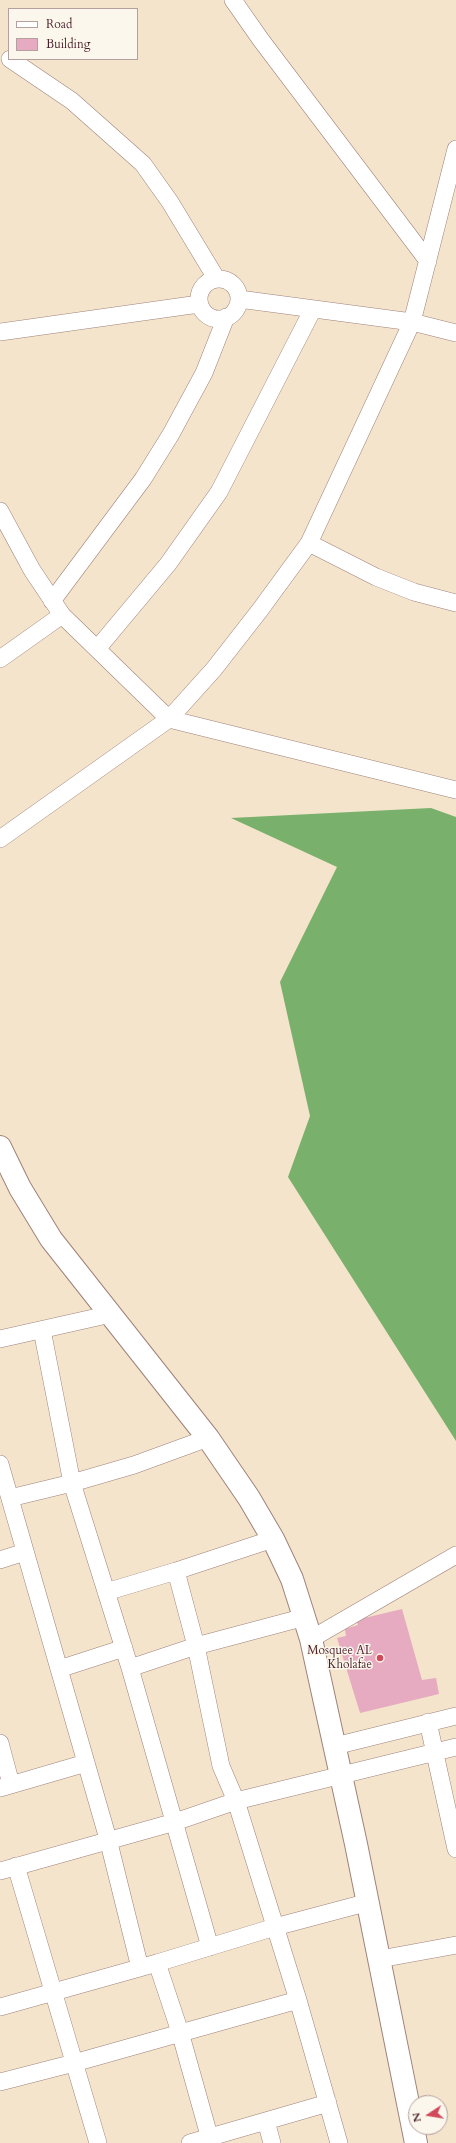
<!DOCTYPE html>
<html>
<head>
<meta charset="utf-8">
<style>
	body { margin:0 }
	#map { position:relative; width:456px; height:2143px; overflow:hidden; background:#f4e4cb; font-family:Cardo,serif }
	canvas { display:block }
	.legend { position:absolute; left:8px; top:8px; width:130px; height:52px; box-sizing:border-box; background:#fbf7ec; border:1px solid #b4a19f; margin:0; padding:5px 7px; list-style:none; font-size:12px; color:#4a1f2b }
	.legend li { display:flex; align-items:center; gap:8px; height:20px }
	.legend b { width:20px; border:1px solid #b4a19f }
	.north { position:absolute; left:408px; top:2095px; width:40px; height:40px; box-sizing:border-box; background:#fbf7ec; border:1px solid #b4a19f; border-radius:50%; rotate:258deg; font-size:11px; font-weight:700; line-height:16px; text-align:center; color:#4a1f2b }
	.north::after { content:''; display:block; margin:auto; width:14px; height:18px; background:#d1495b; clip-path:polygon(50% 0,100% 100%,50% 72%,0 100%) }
</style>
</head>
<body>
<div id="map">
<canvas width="456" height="2143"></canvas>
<ul class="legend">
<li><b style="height:5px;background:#fff"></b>Road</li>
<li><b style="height:11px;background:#e6aac1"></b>Building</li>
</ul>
<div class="north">N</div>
</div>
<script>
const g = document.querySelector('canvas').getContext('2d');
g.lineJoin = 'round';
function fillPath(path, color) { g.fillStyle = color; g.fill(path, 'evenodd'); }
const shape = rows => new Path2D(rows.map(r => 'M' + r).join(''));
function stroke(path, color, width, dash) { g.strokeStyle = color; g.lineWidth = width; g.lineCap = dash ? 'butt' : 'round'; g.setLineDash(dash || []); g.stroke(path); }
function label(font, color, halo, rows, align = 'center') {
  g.font = font + ' Cardo,serif'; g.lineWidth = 3; g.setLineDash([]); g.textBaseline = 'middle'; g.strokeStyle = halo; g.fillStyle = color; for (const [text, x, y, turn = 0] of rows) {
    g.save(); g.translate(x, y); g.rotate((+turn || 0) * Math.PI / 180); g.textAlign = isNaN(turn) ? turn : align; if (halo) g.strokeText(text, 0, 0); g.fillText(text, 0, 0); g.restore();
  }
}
fillPath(shape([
	[431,808,456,817,456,1441,288,1177,310,1116,280,982,337,867,231,818]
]), '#79b06c');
fillPath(shape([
	[402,1609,422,1680,436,1678,439,1694,360,1713,337,1638,346,1636,345,1629,358,1625,356,1620]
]), '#e6aac1');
const street = shape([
	[233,0,261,40,428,261],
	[10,59,72,101,143,164,170,202,216,278],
	'199 299a20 20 0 1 1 40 0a20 20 0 1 1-40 0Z',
	[239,299,412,322,456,333],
	[0,332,199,304],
	[0,511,32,570,62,615,169,719,456,790],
	[309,543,376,577,414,592,456,603],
	[52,601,143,479,171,434,204,373,226,317],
	[97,649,168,564,219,492,313,309],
	[0,659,62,615],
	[0,839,169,719,214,669,260,610,309,543,412,322,456,149],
	[42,1330,72,1483,130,1668,210,1947],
	[0,1339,111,1314],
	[0,1464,108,1839,140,1968],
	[10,1498,72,1483,134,1465,208,1438],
	[0,1560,25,1552],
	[176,1571,196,1646,221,1766,236,1801,298,2000,339,2143],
	[106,1592,176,1571,273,1539],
	[311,1639,456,1555],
	[130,1668,196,1646,305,1617],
	[59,1669,124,1648],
	[428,1722,456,1849],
	[0,1743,11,1784],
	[335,1746,456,1716],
	[0,1788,86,1763],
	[16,1866,98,2143],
	[0,1871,175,1822,236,1801,456,1747],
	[380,1959,456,1945],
	[157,1963,180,2032,210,2139],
	[0,2007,157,1963,275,1927,369,1902],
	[0,2082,74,2063,298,2000],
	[266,2121,272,2143],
	[190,2143,328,2103]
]);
const secondary = shape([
	[0,1147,20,1188,51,1239,208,1438,249,1498,273,1539,292,1579,311,1639,356,1844,416,2143]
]);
stroke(street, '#9f827b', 18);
stroke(secondary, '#9f827b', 24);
stroke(street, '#fff', 17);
stroke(secondary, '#fff', 22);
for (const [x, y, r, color] of [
	[380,1658,4,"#d1495b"]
]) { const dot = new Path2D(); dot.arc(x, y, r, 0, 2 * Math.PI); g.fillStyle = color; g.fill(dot); stroke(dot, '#fbf7ec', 1.5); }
label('12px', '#4a1f2b', '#fbf7ec', [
	["Mosquee AL",372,1651],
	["Kholafae",372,1665]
], 'right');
</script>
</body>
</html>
